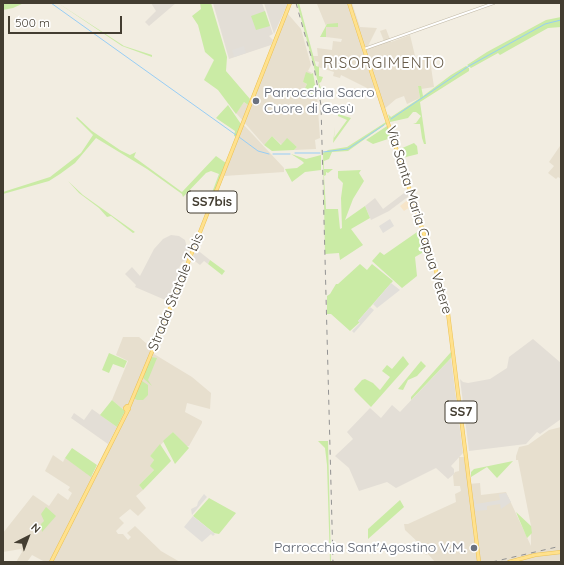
<!DOCTYPE html>
<html>
<head>
<meta charset="utf-8">
<style>
	body { margin:0 }
	#map { position:relative; width:564px; height:565px; overflow:hidden; background:#f2ede1; font-family:Quicksand,sans-serif }
	canvas { display:block }
	.frame { position:absolute; inset:0; border:4px solid #433d31; pointer-events:none }
	.north { position:absolute; left:8px; top:517px; width:40px; height:40px; -webkit-text-stroke:3px #fff; paint-order:stroke; rotate:42deg; font-size:11px; font-weight:700; line-height:16px; text-align:center; color:#433d31 }
	.north::after { content:''; display:block; margin:auto; width:14px; height:18px; background:#433d31; clip-path:polygon(50% 0,100% 100%,50% 72%,0 100%) }
	.scale { position:absolute; left:8px; top:16px; width:114px; height:18px; box-sizing:border-box; border:2px solid #433d31; border-top:0; padding-left:5px; font-size:12px; line-height:14px; white-space:nowrap; color:#433d31; -webkit-text-stroke:3px #fff; paint-order:stroke }
</style>
</head>
<body>
<div id="map">
<canvas width="564" height="565"></canvas>
<div class="frame"></div>
<div class="north">N</div>
<div class="scale">500 m</div>
</div>
<script>
const g = document.querySelector('canvas').getContext('2d');
g.lineJoin = 'round';
function fillPath(path, color) { g.fillStyle = color; g.fill(path, 'evenodd'); }
const shape = rows => new Path2D(rows.map(r => 'M' + r).join(''));
function stroke(path, color, width, dash) { g.strokeStyle = color; g.lineWidth = width; g.lineCap = dash ? 'butt' : 'round'; g.setLineDash(dash || []); g.stroke(path); }
function label(font, color, halo, rows, align = 'center') {
  g.font = font + ' Quicksand,sans-serif'; g.lineWidth = 4; g.setLineDash([]); g.textBaseline = 'middle'; g.strokeStyle = halo; g.fillStyle = color; for (const [text, x, y, turn = 0] of rows) {
    g.save(); g.translate(x, y); g.rotate((+turn || 0) * Math.PI / 180); g.textAlign = isNaN(turn) ? turn : align; if (halo) g.strokeText(text, 0, 0); g.fillText(text, 0, 0); g.restore();
  }
}
fillPath(shape([
	[289,3,292,3,288,14,301,29,311,65,308,71,312,73,303,82,307,84,304,90,317,96,320,138,315,140,316,149,294,150,297,147,287,139,282,145,272,136,264,145,236,113,244,102,248,105],
	[352,3,360,27,377,28,368,46,384,41,380,31,386,29,391,42,410,35,416,60,430,60,434,87,421,89,421,86,418,86,420,98,407,104,404,96,396,99,382,111,374,87,371,90,341,75,340,78,333,76,334,72,318,67,319,62,315,61,313,56,318,56,317,48,332,50,333,41,341,42,342,39,326,37,326,27,338,27,327,24,326,26,317,4],
	[243,124,284,168,284,172,224,176],
	[560,146,561,179,558,177,556,179,548,173,554,166,549,162],
	[123,337,139,337,154,350,154,354,192,377,211,393,210,409,187,403,185,412,202,421,202,423,189,446,186,446,173,432,150,456,154,460,152,464,154,470,139,485,143,490,136,496,146,508,138,516,130,509,119,518,124,523,116,531,118,534,123,534,128,540,131,537,127,533,135,526,161,551,180,562,45,562,32,555,27,562,16,562,22,552,21,549,3,552,3,533,33,495,49,506,58,493,68,500,72,493,68,490,70,487,45,471,53,455,63,462,65,458,92,476,125,411,112,400,128,361,116,355],
	[561,427,561,562,435,562,428,554,426,555,422,551,422,546,405,530,404,524,408,524,456,502,455,494,461,491,460,486,454,486,453,475,455,472,459,471,459,457,464,457,468,484,480,483,481,495,506,492,531,546,531,526,518,460,516,460,516,456,519,447,528,445,549,430]
]), '#e7dfce');
fillPath(shape([
	[410,198,413,205,404,211,400,206]
]), '#f7e5c9');
fillPath(shape([
	[151,3,176,3,149,26,145,22,156,11],
	[213,3,262,3,273,34,269,36,273,40,271,45,229,59],
	[264,3,288,3,274,34],
	[408,190,409,196,389,211,371,220,365,206,375,198,383,209],
	[171,235,179,236,185,240,188,252,186,260,182,262,179,268,181,273,170,302,135,287,136,285,125,274,132,267,140,276,154,249,163,239],
	[196,249,210,260,208,264,204,261,200,265,192,259],
	[533,339,561,363,561,419,540,434,537,432,526,444,469,451,460,379,463,382,468,383,490,379,507,368,509,357],
	[451,358,463,453,451,466,454,469,454,474,448,479,436,468,396,488,387,482,359,491,349,468,335,456,353,439,347,432,370,408,381,418,392,405,400,412],
	[92,409,117,427,108,444,71,418,74,413,84,420]
]), '#e3ded6');
fillPath(shape([
	[3,3,24,3,13,8,3,10],
	[58,3,124,46,152,55,152,57,122,46],
	[200,3,211,3,227,57,226,71,250,99,248,105,244,102,236,114,218,90,204,80,214,60,205,52,198,25,192,16,201,9],
	[297,3,299,3,316,66,319,67,319,76,323,77,321,82,319,83,322,91,320,90],
	[265,11,270,26,256,30,251,16],
	[561,17,560,25,561,27,548,28,507,51,500,55,498,53,471,68,467,65,487,52,546,20],
	[338,23,338,27,326,27,326,37,320,37,327,24],
	[466,66,469,68,469,71,420,102,426,144,424,144,422,138,420,124,413,124,416,123,421,116,416,112,413,112,408,118,390,122,388,114,391,117,420,98,418,86,421,86,423,96,451,75],
	[306,72,311,74,313,73,317,96,304,90,307,84,303,82],
	[228,105,241,124,237,137,234,136,235,131,216,118],
	[338,114,351,118,333,143,335,127,334,138,347,120,338,116],
	[77,117,92,131,120,150,130,155,136,152,134,157,182,192,216,156,226,163,208,209,207,206,219,174,211,171,206,173,183,197,182,194,147,169,96,138,75,163,60,174,49,181,3,194,3,192,50,177,81,153,93,135,76,118],
	[386,122,386,124,348,151,332,152,329,159,324,161,324,169,333,169,328,173,326,172,326,175,324,176,326,209,338,209,340,229,342,228,341,198,343,183,338,178,338,171,361,170,359,173,364,181,353,199,345,220,365,206,370,218,351,229,363,245,340,260,339,253,325,254,323,153,328,150,347,147],
	[387,126,391,138,373,144,366,140],
	[272,136,281,145,287,138,297,147,294,150,272,151,264,145],
	[414,143,417,146,418,154,402,158,400,149],
	[291,154,306,159,321,155,321,170,305,172,292,182,285,169,297,168,304,163,302,161],
	[68,181,83,195,135,232,133,233,111,216,107,217,99,208,79,193],
	[420,230,427,250,415,257,417,276,402,288,372,261,380,252,384,255],
	[210,260,225,271,222,275,208,264],
	[360,264,367,270,372,264,393,281,358,321,360,322,350,331,331,314,327,314,327,296,330,294,336,284,338,284],
	[451,352,451,358,411,400,411,397],
	[109,353,127,361,124,368,113,364,109,373,102,370],
	[403,356,409,364,371,407,355,391,354,389,362,380,365,379,373,383,380,390,390,377,382,371,387,365,392,369],
	[151,357,157,358,148,380,152,386,143,378],
	[421,361,426,366,417,376,408,380,403,390,398,389],
	[142,381,148,385,148,395,143,400,137,400,134,398],
	[112,400,125,411,117,427,100,415],
	[173,432,189,448,175,464,163,441],
	[318,441,328,441,331,562,330,562,327,465,325,448],
	[160,444,171,461,143,490,139,485,154,470,150,466,154,460,150,456],
	[72,448,97,465,91,477,65,458],
	[513,461,497,478,487,467,471,477,471,472,474,469],
	[209,498,236,513,219,534,214,533,193,516],
	[400,500,404,507,368,539,368,529],
	[46,507,56,516,42,532,41,524,44,521,41,514],
	[516,512,531,526,532,533,527,538]
]), '#caeba5');
fillPath(shape([
	[244,46,246,53,234,57,232,50],
	[390,219,394,226,383,233,379,226],
	[391,283,400,290,377,308,373,304],
	[370,307,374,310,354,333,352,331,360,323,358,321],
	[506,493,511,502,501,509,500,504,487,506,487,510,475,511,474,497,475,497,476,504,500,500,499,494],
	[204,494,207,497,192,515,191,509,197,506,198,502],
	[193,516,215,534,213,536,211,534,202,542,184,527]
]), '#e2dfda');
stroke(shape([
	[51,3,236,135],
	[391,119,469,66,545,24,561,20],
	[239,137,258,151,269,154],
	[323,152,348,149,384,125],
	[295,153,320,153],
	[273,154,290,154]
]), '#97cdf5', 1);
const tertiary = shape([
	[364,49,494,3]
]);
const primary = shape([
	[349,3,447,305,479,562],
	[127,406,129,409,126,410,125,408,127,406],
	[129,407,171,306,290,3],
	[51,562,128,410],
	[509,562,535,555,561,552]
]);
stroke(tertiary, '#c0b8a6', 3);
stroke(primary, '#ecc255', 4);
stroke(tertiary, '#fff', 2);
stroke(primary, '#ffe18d', 3);
stroke(shape([
	[296,3,314,67,321,105,333,562],
	[492,562,561,546]
]), '#929292', 1, [5, 5]);
for (const [x, y, r, color] of [
	[256,101,4,"#6b7280"],
	[474,548,4,"#6b7280"]
]) { const dot = new Path2D(); dot.arc(x, y, r, 0, 2 * Math.PI); g.fillStyle = color; g.fill(dot); stroke(dot, '#fff', 1.5); }
for (const [x, y, w] of [
	[212,202,50],
	[461,412,32]
]) { const box = new Path2D(); box.roundRect(x - w / 2, y - 11, w, 22, 3); g.fillStyle = '#fff'; g.fill(box); stroke(box, '#433d31', 1); }
label('bold 13px', '#433d31', null, [
	["SS7bis",212,202],
	["SS7",461,412]
]);
label('14px', '#5b616d', '#fff', [
	["Parrocchia Sacro",264,93],
	["Cuore di Gesù",264,109],
	["Parrocchia Sant'Agostino V.M.",466,548,"right"]
], 'left');
label('14px', '#433d31', '#fff', [
	["Via Santa Maria Capua Vetere",419,220,73],
	["Strada Statale 7 bis",176,292,-68]
]);
g.letterSpacing = '1px';
label('15px', '#675b48', '#fff', [
	["RISORGIMENTO",384,63]
]);
g.letterSpacing = '0px';
</script>
</body>
</html>
